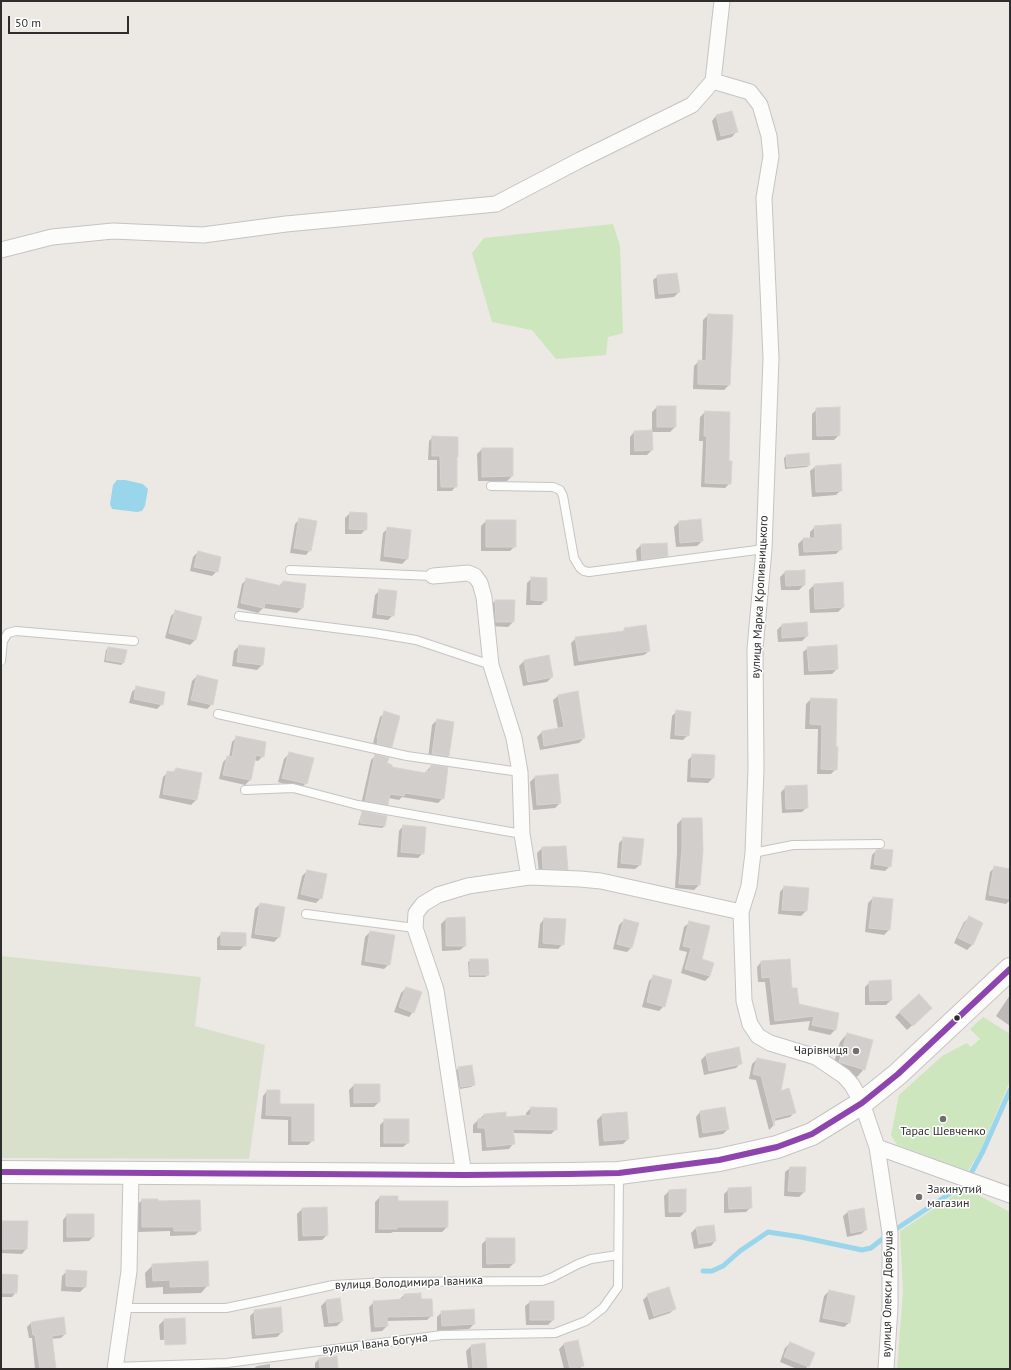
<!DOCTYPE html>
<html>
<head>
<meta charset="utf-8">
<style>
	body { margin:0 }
	#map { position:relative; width:1011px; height:1370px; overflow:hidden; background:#ece8e4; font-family:"PT Sans",sans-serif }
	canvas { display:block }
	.frame { position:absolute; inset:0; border:2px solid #2e2e2e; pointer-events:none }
	.scale { position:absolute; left:8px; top:16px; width:121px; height:18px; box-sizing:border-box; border:2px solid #2e2e2e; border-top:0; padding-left:5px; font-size:12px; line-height:14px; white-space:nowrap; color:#2e2e2e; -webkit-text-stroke:3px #fff; paint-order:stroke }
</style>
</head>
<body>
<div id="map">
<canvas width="1011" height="1370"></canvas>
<div class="frame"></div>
<div class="scale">50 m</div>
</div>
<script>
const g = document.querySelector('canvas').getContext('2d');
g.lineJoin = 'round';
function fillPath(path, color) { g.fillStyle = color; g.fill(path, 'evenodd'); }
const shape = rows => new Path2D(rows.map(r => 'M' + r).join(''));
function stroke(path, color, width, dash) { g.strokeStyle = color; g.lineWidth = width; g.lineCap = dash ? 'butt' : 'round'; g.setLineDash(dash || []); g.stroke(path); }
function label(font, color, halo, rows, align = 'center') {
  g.font = font + ' "PT Sans",sans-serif'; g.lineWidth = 3; g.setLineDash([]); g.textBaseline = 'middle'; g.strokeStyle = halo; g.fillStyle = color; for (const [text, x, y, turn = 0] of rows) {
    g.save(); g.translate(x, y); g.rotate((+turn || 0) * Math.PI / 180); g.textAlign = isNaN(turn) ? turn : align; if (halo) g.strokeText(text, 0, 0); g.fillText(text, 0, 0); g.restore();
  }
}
fillPath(shape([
	[613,224,620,246,623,333,608,337,606,355,556,359,532,330,492,322,472,253,484,238],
	[983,1017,1010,1034,1010,1081,981,1149,968,1171,897,1145,891,1135,899,1095,942,1056,967,1043,971,1047,980,1039,970,1029],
	[965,1188,1010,1212,1010,1369,897,1369,903,1291,900,1231]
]), '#cee6be');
fillPath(shape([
	[1,956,201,977,195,1026,265,1045,249,1159,1,1158]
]), '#d8e0cc');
fillPath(shape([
	[117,480,125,480,143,484,148,489,145,506,142,511,137,512,112,509,110,504,113,485]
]), '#99d6ec');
fillPath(shape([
	[716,116,736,132,732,137,717,141,712,121],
	[658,276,679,292,674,297,655,299,653,280],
	[708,315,729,385,724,390,693,389,694,366,699,361,702,361,703,320],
	[657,407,675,427,670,432,651,432,652,450,647,455,630,455,630,437,634,432,652,431,652,412],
	[817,409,839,435,834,440,812,440,812,414],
	[705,412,729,413,728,462,730,483,725,488,701,487,703,441,699,441,700,417],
	[433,437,456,486,452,491,437,491,437,460,428,460,429,441],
	[482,449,512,476,507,481,478,481,477,454],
	[786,456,809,465,807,467,785,469,784,458],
	[815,467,841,490,836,495,812,497,810,471],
	[350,513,366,529,361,534,345,534,345,518],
	[300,519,310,550,306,555,290,553,295,524],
	[486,521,515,546,510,551,481,551,481,526],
	[679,522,702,541,697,546,676,547,674,527],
	[815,527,841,549,836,554,799,556,798,544,803,539,810,539,810,532],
	[388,528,410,531,407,559,402,564,380,561,383,533],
	[666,544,667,556,662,561,637,564,636,550,641,545],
	[198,552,217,571,212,576,190,571,193,557],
	[785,572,804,585,799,590,781,590,780,577],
	[532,578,546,600,541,605,526,605,527,583],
	[247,579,279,586,283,582,302,608,297,613,263,608,258,613,237,608,242,584],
	[842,583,843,607,838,612,810,613,809,590,814,585],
	[380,590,393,615,388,620,372,618,375,595],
	[495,601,513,622,508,627,491,626,491,605],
	[175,612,195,640,190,645,165,638,171,616],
	[782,625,807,636,802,641,778,642,777,630],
	[625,629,649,651,644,655,574,666,571,643,576,638,622,632],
	[239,646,262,665,257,670,232,666,234,651],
	[108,648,124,662,121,665,104,662,106,650],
	[808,648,837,669,832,674,804,675,803,652],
	[548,656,552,677,547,682,523,686,519,666,524,661],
	[197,676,212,704,207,709,187,705,192,681],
	[137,687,162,704,157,709,129,703,132,692],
	[558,696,584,738,579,743,540,750,537,737,542,732,558,729,553,700],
	[811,699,835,747,836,769,831,774,817,774,818,729,805,729,806,704],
	[677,711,688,735,683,740,670,739,672,716],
	[385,713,391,746,386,751,373,748,374,743,373,743,380,717],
	[437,720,453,722,448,756,443,761,428,759,432,725],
	[237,737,263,756,258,761,254,760,250,780,245,785,219,779,223,762,228,757,229,758,232,742],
	[289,754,306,783,301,788,278,782,284,759],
	[693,755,713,778,708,783,687,782,688,760],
	[375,756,391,768,424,774,431,766,443,798,438,803,402,797,399,800,388,798,387,804,383,809,361,805,371,760],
	[176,769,201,774,196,800,191,805,159,798,163,777,168,772,172,773],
	[535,777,560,803,555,808,533,810,530,782],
	[786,787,807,807,802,812,782,813,781,792],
	[363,812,385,826,382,828,358,825,361,815],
	[682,819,701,819,699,885,694,890,675,888,677,853,677,824],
	[403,826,423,853,418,858,397,857,399,831],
	[624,838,640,865,635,869,617,868,619,843],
	[542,848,567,869,562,874,539,873,537,853],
	[876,851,890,866,885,871,870,869,872,855],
	[994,868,1010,870,1010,900,1006,904,985,900,990,872],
	[307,871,321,898,316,903,297,899,302,876],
	[784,887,806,911,801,916,778,914,780,892],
	[873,898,889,930,884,935,865,932,868,903],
	[260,904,284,908,279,937,274,942,251,938,255,909],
	[969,918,982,924,972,945,967,950,954,943,964,922],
	[446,919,465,946,460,950,442,951,441,924],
	[544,919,563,944,558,949,538,948,540,924],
	[624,920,631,948,627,952,613,949,619,925],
	[689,923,701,960,710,976,705,981,681,973,687,952,679,950,684,927],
	[370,932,389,964,384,969,361,965,365,937],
	[222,933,245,945,240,950,217,950,217,938],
	[471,960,488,975,485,977,469,977,468,962],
	[761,962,791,990,798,1005,838,1014,835,1030,830,1035,808,1030,810,1021,770,1025,765,982,758,982,757,967],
	[654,976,664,1006,659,1011,642,1007,649,981],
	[870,982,891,1000,886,1005,865,1005,865,987],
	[406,988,413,1012,409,1017,394,1012,401,993],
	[1010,995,1010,1026,996,1016],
	[900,1012,926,1013,907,1030,895,1017],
	[847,1034,864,1069,857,1077,832,1069,840,1042],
	[738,1049,741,1063,736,1068,704,1075,701,1060,706,1055],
	[757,1059,795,1112,790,1117,774,1121,773,1126,769,1130,756,1080,749,1079,752,1064],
	[459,1068,474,1085,471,1087,460,1089,456,1070],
	[354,1085,379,1102,374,1107,350,1107,349,1090],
	[267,1091,279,1105,313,1105,313,1140,308,1145,288,1145,288,1120,261,1119,263,1096],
	[531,1108,556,1129,551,1134,513,1133,513,1144,509,1149,482,1151,481,1133,473,1133,473,1125,478,1120,484,1115,506,1118,526,1116,526,1113],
	[700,1112,728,1129,723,1134,699,1138,696,1117],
	[602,1115,628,1139,623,1144,599,1146,597,1120],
	[385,1120,408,1143,403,1147,380,1147,380,1125],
	[790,1168,804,1192,799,1197,784,1196,785,1172],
	[729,1189,751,1207,746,1212,724,1213,724,1194],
	[669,1191,685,1191,685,1212,680,1217,665,1217,664,1196],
	[380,1197,397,1202,447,1227,442,1232,393,1232,391,1233,375,1233,375,1202],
	[142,1200,200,1230,195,1235,170,1236,170,1231,138,1232,137,1205],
	[302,1209,327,1235,322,1240,298,1241,297,1214],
	[848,1212,866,1230,861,1234,847,1237,843,1216],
	[67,1215,94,1236,89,1241,63,1242,63,1220],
	[2,1222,26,1249,22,1254,1,1253,1,1223],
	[696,1228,715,1241,711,1246,694,1249,691,1233],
	[487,1239,514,1263,509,1268,482,1268,482,1244],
	[153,1265,208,1285,201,1293,163,1294,163,1287,146,1288,145,1273],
	[67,1271,85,1287,80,1292,61,1291,62,1276],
	[1,1275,16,1292,12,1297,1,1297],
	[829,1291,849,1323,844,1327,819,1322,824,1296],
	[405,1294,420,1300,432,1315,427,1320,386,1321,387,1326,382,1331,371,1332,369,1307,374,1302,400,1299],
	[648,1295,675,1308,670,1313,649,1320,643,1300],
	[326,1301,342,1321,337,1326,324,1327,321,1306],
	[530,1302,553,1320,548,1325,526,1325,525,1306],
	[255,1311,282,1332,277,1337,252,1339,250,1316],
	[442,1312,474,1324,469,1329,437,1331,437,1317],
	[164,1320,180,1339,160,1340,159,1325],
	[31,1323,65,1334,61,1338,51,1339,55,1369,35,1369,32,1338,29,1338,27,1327],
	[577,1341,583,1365,579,1369,564,1369,559,1349,564,1344],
	[790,1343,814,1353,806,1369,797,1369,780,1362,785,1348],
	[484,1344,486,1369,468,1369,466,1351,471,1346],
	[320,1358,337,1369,315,1369,315,1363],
	[270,1364,270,1369,253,1369,257,1366]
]), '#0003');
stroke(shape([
	[969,1177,983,1151,1010,1090],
	[893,1231,963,1185],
	[703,1271,712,1271,723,1266,740,1251,768,1232,801,1237,862,1250,871,1248,886,1236]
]), '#99d6ec', 5);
const building = shape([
	[732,111,738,132,721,136,716,115,732,111],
	[677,273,680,292,659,294,657,275,677,273],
	[708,314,733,315,730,385,698,384,698,360,706,361,708,314],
	[657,406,676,406,676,427,657,427,657,406],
	[840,407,840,435,817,436,816,408,840,407],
	[705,411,730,412,729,461,732,461,731,484,705,483,707,436,704,436,705,411],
	[652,430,653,450,635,451,634,431,652,430],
	[432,436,458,437,458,457,457,457,457,487,441,487,440,456,432,456,432,436],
	[482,448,513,448,513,476,482,477,482,448],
	[809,453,810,465,787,467,786,455,809,453],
	[841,464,842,491,816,492,815,466,841,464],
	[350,512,367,513,367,530,349,529,350,512],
	[299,518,317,521,311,551,294,548,299,518],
	[701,519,703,541,680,543,679,521,701,519],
	[486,520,516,520,516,547,486,547,486,520],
	[841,524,842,550,804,552,803,538,815,538,814,526,841,524],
	[387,527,411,530,408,559,384,556,387,527],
	[667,543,668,556,642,560,641,544,667,543],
	[198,551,221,557,218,572,194,567,198,551],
	[805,570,805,585,786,586,785,571,805,570],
	[531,577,547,578,547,601,531,600,531,577],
	[246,578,282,586,283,581,306,584,303,608,265,603,264,608,241,603,246,578],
	[843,582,844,607,815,609,814,584,843,582],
	[379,589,397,591,394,616,377,614,379,589],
	[495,600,515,600,514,622,496,622,495,600],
	[175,610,202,617,196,640,169,633,175,610],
	[807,622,808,636,782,638,782,624,807,622],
	[646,625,650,651,579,661,575,637,625,631,624,628,646,625],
	[239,645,265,648,263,665,237,662,239,645],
	[837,645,838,669,809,671,807,647,837,645],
	[108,647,127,650,124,663,106,660,108,647],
	[549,655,553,677,528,682,524,660,549,655],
	[197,675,218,680,213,705,191,700,197,675],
	[136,686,165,692,163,705,134,699,136,686],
	[578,691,585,738,544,746,542,731,564,727,558,695,578,691],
	[811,698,837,699,836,746,838,747,837,770,821,769,822,725,810,724,811,698],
	[676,710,691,712,689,736,675,735,676,710],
	[384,711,400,716,392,747,377,744,378,739,377,738,384,711],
	[437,719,454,722,449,756,432,754,437,719],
	[236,736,266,742,264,757,256,755,251,780,223,775,227,756,232,757,236,736],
	[289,752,314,758,307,784,282,778,289,752],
	[375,754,389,758,387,763,392,765,392,767,425,773,426,771,430,771,431,765,448,767,444,799,405,793,404,796,390,794,388,805,365,801,375,754],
	[692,754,715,755,714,778,691,777,692,754],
	[176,768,202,773,197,800,163,794,167,771,175,772,176,768],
	[558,774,561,803,537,805,535,776,558,774],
	[807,785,808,808,786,809,785,786,807,785],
	[362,811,387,816,385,826,360,823,362,811],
	[682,818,702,818,703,851,700,885,679,884,682,848,682,818],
	[403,825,426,827,424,854,401,852,403,825],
	[623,837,644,839,641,865,621,863,623,837],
	[566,846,568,870,543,869,542,847,566,846],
	[882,849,893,850,891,867,874,864,876,850,882,849],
	[994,866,1010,869,1010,899,989,895,994,866],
	[307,870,327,874,322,899,301,894,307,870],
	[784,886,809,888,807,911,782,910,784,886],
	[873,897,893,899,890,930,869,928,873,897],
	[260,903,285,907,280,937,255,934,260,903],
	[969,916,983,923,973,945,958,938,969,916],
	[465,917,466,946,446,946,446,918,465,917],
	[544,918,566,919,564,945,543,943,544,918],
	[624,919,639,923,632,948,617,944,624,919],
	[689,921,710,926,702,959,714,963,710,976,685,969,691,948,683,946,689,921],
	[370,931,395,935,390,965,365,961,370,931],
	[221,932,246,933,246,946,221,945,221,932],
	[470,959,488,959,489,975,470,975,470,959],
	[790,959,792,988,797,988,799,1004,839,1013,836,1030,812,1025,814,1016,775,1021,770,977,762,978,761,961,790,959],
	[653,975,672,980,665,1007,647,1002,653,975],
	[891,980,892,1000,870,1001,869,981,891,980],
	[406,987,422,992,414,1013,399,1007,406,987],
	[919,994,932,1008,913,1026,899,1012,919,994],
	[847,1033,873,1040,865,1070,839,1062,847,1033],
	[739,1047,742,1064,709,1071,706,1054,739,1047],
	[757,1058,786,1064,781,1091,789,1088,796,1113,775,1118,774,1126,761,1076,753,1074,757,1058],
	[472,1065,475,1085,461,1087,458,1067,472,1065],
	[354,1084,380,1084,380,1102,354,1103,354,1084],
	[267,1090,280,1090,280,1104,314,1104,314,1141,292,1141,292,1116,266,1115,267,1090],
	[531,1107,557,1108,557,1130,513,1129,515,1144,487,1147,485,1128,478,1128,478,1119,484,1118,484,1114,506,1112,506,1117,531,1115,531,1107],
	[725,1107,729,1129,703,1133,700,1111,725,1107],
	[627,1112,629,1139,604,1141,602,1114,627,1112],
	[384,1119,409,1119,409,1143,384,1143,384,1119],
	[790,1167,806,1167,805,1192,788,1191,790,1167],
	[751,1187,752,1208,729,1209,728,1188,751,1187],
	[686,1189,686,1212,669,1212,669,1190,686,1189],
	[380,1196,398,1196,398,1201,448,1201,448,1227,397,1227,397,1229,379,1229,380,1196],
	[142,1199,158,1199,158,1201,200,1200,201,1231,174,1231,174,1227,142,1227,142,1199],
	[327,1207,328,1235,303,1236,302,1208,327,1207],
	[864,1208,867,1230,851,1233,848,1211,864,1208],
	[67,1214,94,1214,94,1237,67,1237,67,1214],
	[2,1221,28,1221,27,1249,1,1249,2,1221],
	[714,1225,716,1241,699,1244,696,1227,714,1225],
	[486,1238,515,1238,515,1263,487,1264,486,1238],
	[208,1261,209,1286,170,1287,170,1280,153,1281,152,1264,208,1261],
	[66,1270,87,1271,86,1287,66,1286,66,1270],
	[1,1274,18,1275,17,1293,1,1293,1,1274],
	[669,1287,676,1309,654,1316,647,1294,669,1287],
	[829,1290,855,1296,850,1323,823,1318,829,1290],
	[421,1293,421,1299,432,1299,433,1316,387,1317,388,1326,375,1327,373,1301,404,1299,404,1294,421,1293],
	[340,1298,343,1321,329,1323,326,1300,340,1298],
	[530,1301,554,1301,554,1320,530,1320,530,1301],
	[281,1307,283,1332,256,1335,254,1310,281,1307],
	[474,1309,475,1324,442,1326,441,1311,474,1309],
	[64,1317,66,1334,52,1336,56,1369,40,1369,35,1335,33,1335,31,1322,64,1317],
	[185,1318,186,1344,165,1345,164,1319,185,1318],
	[578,1340,584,1366,570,1369,564,1343,578,1340],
	[790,1342,815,1353,809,1367,784,1357,790,1342],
	[485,1343,487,1369,473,1369,471,1345,485,1343],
	[337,1356,338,1369,320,1369,319,1358,337,1356]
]);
fillPath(building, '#d1cecb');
stroke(building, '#d7d4d0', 1);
const lane = shape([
	[491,486,553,487,560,490,563,496,574,558,580,568,584,571,589,572,764,549],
	[290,570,433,576],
	[239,616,374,633,416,640,491,665],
	[1,661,3,641,8,633,16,631,134,641],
	[218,714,407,756,520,772],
	[245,790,293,788,358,805,522,834],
	[753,853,793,845,880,844],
	[306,914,415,928],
	[124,1308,226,1308,260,1301,333,1285,387,1282,542,1281,551,1278,578,1264,591,1259,618,1255],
	[115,1367,227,1363,442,1335,555,1333,586,1321,603,1308,618,1287,619,1174]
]);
const street = shape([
	[713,81,750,92,760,105,769,136,771,156,764,198,771,358,764,549,755,649,756,769,753,853,749,886,741,912,744,1001,750,1024,758,1036,770,1043,816,1057,844,1076,852,1085,862,1103,877,1147,890,1233,890,1307,886,1369],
	[1,250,52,237,113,231,203,235,286,224,496,204,580,160,692,105,713,81,722,1],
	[433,576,468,573,475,576,480,583,484,597,491,665,514,738,520,772,522,834,529,877],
	[877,1147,1010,1195],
	[464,1175,436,990,415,928,416,913,423,904,438,895,468,886,529,877,580,879,601,881,741,912],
	[115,1369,129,1271,131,1173]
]);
const secondary = shape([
	[1,1172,464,1175,570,1174,619,1173,719,1160,777,1147,812,1134,862,1103,898,1074,1010,969]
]);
stroke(lane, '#c5c4c5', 10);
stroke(street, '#c5c4c5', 17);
stroke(secondary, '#c5c4c5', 24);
stroke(lane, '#fcfcfb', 8);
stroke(street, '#fcfcfb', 15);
stroke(secondary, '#fcfcfb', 22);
stroke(shape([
	[1,1172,464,1175,570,1174,619,1173,719,1160,777,1147,812,1134,862,1103,898,1074,1010,969]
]), '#8e44ad', 6);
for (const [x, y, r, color] of [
	[957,1018,3.5,"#2e2e2e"],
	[856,1051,4,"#706f6e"],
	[943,1119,4,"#706f6e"],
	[919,1197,4,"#706f6e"]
]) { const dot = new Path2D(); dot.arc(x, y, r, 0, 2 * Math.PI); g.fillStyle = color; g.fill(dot); stroke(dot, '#fff', 1.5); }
label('12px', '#2e2e2e', '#fff', [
	["вулиця Марка Кропивницького",760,597,-87],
	["вулиця Володимира Іваника",409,1283,-2],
	["вулиця Олекси Довбуша",888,1294,-89],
	["вулиця Івана Богуна",375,1344,-7]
]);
label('12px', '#2e2e2e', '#fff', [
	["Чарівниця",848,1051],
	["Тарас Шевченко",943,1132,"center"],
	["Закинутий",927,1190,"left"],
	["магазин",927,1204,"left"]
], 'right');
</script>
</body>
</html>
